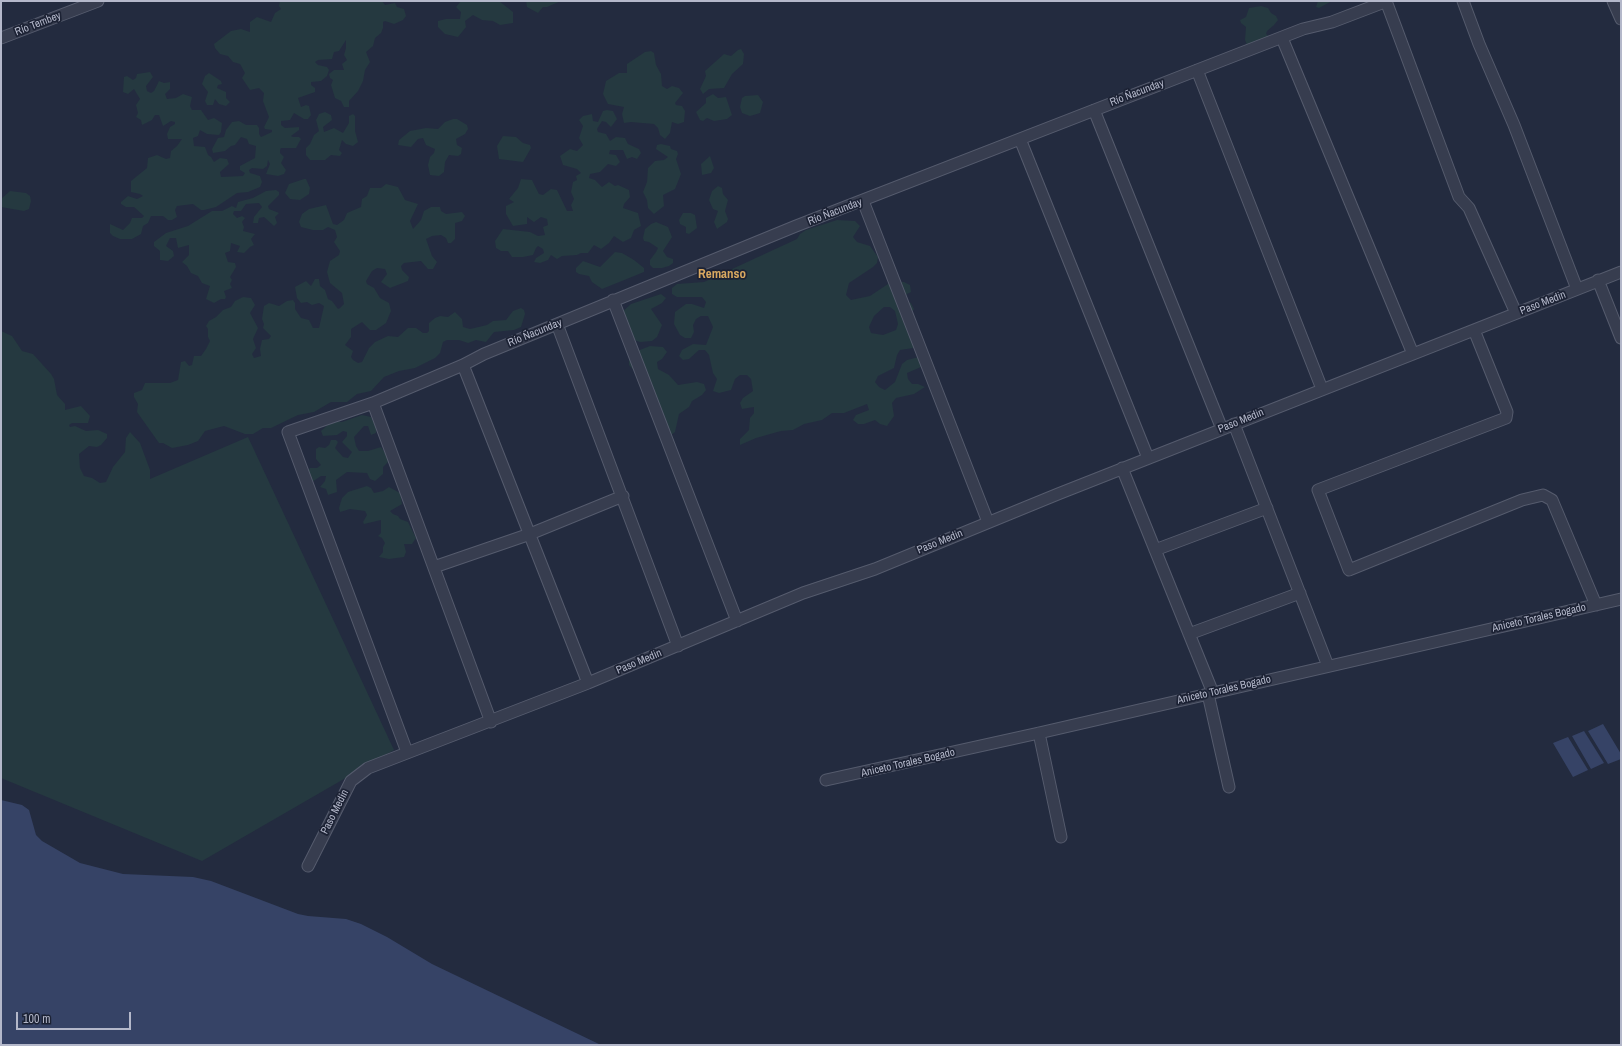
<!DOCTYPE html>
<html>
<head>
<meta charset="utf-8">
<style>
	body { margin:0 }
	#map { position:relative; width:1622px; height:1046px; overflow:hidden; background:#232b3f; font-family:"Archivo Narrow",sans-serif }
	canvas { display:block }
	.frame { position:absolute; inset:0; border:2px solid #b4b8ca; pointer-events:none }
	.scale { position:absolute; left:16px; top:1012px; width:115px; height:18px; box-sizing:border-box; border:2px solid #b4b8ca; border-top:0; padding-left:5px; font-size:12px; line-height:14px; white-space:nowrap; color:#b4b8ca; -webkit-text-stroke:3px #1c2234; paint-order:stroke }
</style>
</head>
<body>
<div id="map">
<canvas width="1622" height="1046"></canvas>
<div class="frame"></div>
<div class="scale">100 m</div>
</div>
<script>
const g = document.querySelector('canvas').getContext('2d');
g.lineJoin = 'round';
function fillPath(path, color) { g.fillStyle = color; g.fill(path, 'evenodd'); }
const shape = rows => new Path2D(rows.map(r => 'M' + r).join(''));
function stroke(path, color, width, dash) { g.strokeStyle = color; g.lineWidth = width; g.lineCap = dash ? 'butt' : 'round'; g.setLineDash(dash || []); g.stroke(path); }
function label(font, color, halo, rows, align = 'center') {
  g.font = font + ' "Archivo Narrow",sans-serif'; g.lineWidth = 3.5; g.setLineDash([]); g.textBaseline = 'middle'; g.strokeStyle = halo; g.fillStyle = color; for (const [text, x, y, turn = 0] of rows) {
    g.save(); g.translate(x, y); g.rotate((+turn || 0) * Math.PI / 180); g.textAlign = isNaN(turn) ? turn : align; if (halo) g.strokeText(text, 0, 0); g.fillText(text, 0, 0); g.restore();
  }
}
fillPath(shape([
	[280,1,382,1,385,5,395,3,397,7,404,9,406,16,403,20,394,24,385,21,383,22,383,28,381,33,375,38,373,46,366,52,370,62,365,70,363,81,358,91,349,101,349,107,344,107,341,101,335,98,331,85,333,80,330,78,329,74,334,70,344,70,342,64,347,60,344,55,346,48,346,40,339,51,334,52,332,59,318,60,315,62,318,65,327,67,329,70,327,76,321,81,311,82,311,85,315,88,315,92,298,98,301,107,306,105,309,106,311,115,308,119,304,119,294,113,290,120,281,121,281,125,285,128,299,127,299,130,291,136,293,137,299,137,301,139,296,148,281,148,280,150,280,153,284,157,281,163,286,170,284,174,278,176,266,174,270,164,268,160,267,166,263,169,252,168,249,170,250,173,260,176,262,182,260,187,248,192,237,193,216,207,204,210,201,210,193,204,177,206,175,210,177,217,172,220,168,220,163,216,151,216,148,223,143,226,141,234,132,239,120,239,113,236,110,233,110,224,123,230,130,223,132,218,142,218,144,216,134,207,126,207,121,204,121,202,128,196,137,199,143,196,140,194,131,192,131,181,147,168,148,158,157,155,166,159,170,158,171,151,177,146,182,139,168,139,167,134,170,127,175,124,175,122,171,121,163,126,159,115,155,115,152,120,142,125,141,120,136,117,138,113,136,105,140,99,134,89,128,94,123,92,124,77,127,76,133,80,136,78,137,74,150,72,153,77,146,86,147,91,151,93,154,91,159,81,164,83,170,82,170,89,165,94,167,99,176,98,183,94,192,97,190,106,192,110,201,110,208,120,214,118,222,123,221,132,219,135,207,134,200,130,198,136,193,138,194,146,205,147,208,155,211,157,214,162,220,158,227,159,229,164,220,172,221,177,243,176,245,173,240,170,240,166,255,158,256,146,249,144,247,139,241,137,235,145,231,146,225,151,213,153,212,149,218,138,224,137,226,130,232,122,239,121,246,125,257,125,259,128,259,134,261,137,272,132,272,130,265,129,264,127,269,117,263,101,264,93,259,88,250,90,242,78,245,73,240,64,233,62,228,56,220,54,215,48,214,44,231,31,241,29,250,32,250,22,257,17,271,22,275,13,281,9,279,6],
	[461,1,499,1,513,12,513,23,500,25,493,21,482,20,473,15,465,21,466,27,458,37,445,34,438,27,438,21,446,19,460,19,461,12,456,7],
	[526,1,561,1,547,7,543,7,538,13,527,7],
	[1318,1,1332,1,1319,8,1316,7],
	[1261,6,1268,8,1271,13,1276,16,1278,20,1274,25,1267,31,1266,34,1271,38,1247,45,1245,40,1246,27,1241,23,1240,20,1246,17,1249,8],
	[741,49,744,54,743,64,732,74,724,88,709,89,703,94,700,89,706,76,705,71,724,54,731,56,738,50],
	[651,51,654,53,656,65,661,74,662,86,667,89,672,86,679,88,683,93,675,103,676,105,682,106,685,111,684,122,678,124,672,122,670,133,665,139,660,135,658,128,654,124,631,122,624,123,622,114,624,107,608,104,603,94,606,81,619,73,627,73,627,64,645,52],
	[209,73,221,81,222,84,218,85,217,88,226,92,226,98,230,102,226,106,219,104,215,99,213,105,207,105,205,101,208,92,202,84,205,76],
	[713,94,718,98,726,97,732,115,727,119,714,121,707,118,703,121,700,120,696,112,706,103,706,98],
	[758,95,763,102,760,113,750,116,742,113,740,107,742,98,745,96],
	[607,110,613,111,617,119,611,127,606,122,602,121,597,129,598,132,606,134,610,141,616,137,625,138,628,144,639,149,641,153,637,159,632,157,627,159,623,150,610,150,609,154,616,155,620,162,616,166,608,164,600,172,590,174,589,178,595,180,602,187,609,182,615,186,618,185,629,190,630,197,624,204,623,208,638,213,641,226,634,230,631,238,623,242,614,236,609,243,601,249,594,245,588,253,581,253,577,255,562,256,557,259,551,255,548,260,540,263,534,262,536,258,544,253,543,249,538,246,536,248,533,255,523,257,512,257,508,251,501,251,496,248,495,241,503,229,530,232,538,236,545,235,543,227,548,225,547,219,541,217,534,222,527,217,527,224,513,226,506,214,506,206,514,202,509,199,518,188,521,179,532,180,539,194,543,195,551,189,557,190,567,211,573,211,571,205,574,199,571,192,573,182,577,180,576,176,581,173,577,169,563,165,560,156,570,149,577,151,583,145,579,138,583,126,579,120,583,116,592,114,593,121,598,122,603,111],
	[325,112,331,115,332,120,323,127,324,132,334,128,343,133,349,123,349,116,353,114,355,116,355,131,358,142,353,146,346,144,342,140,339,150,342,153,340,156,331,155,325,160,310,160,306,155,306,148,310,144,314,135,319,131,316,120,319,114],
	[453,119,457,119,467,125,468,129,465,134,456,139,457,145,462,148,461,154,458,156,449,155,445,162,444,172,439,176,430,175,428,165,430,157,434,153,435,149,426,145,423,138,418,139,411,147,398,145,399,140,410,131,426,128,438,129,445,122],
	[503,136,516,137,523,143,530,145,531,148,523,162,499,159,497,146],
	[661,144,670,146,671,149,677,151,678,154,676,159,681,174,675,189,663,195,664,206,654,214,648,208,647,200,643,192,647,182,648,168,655,161,664,160,668,157,656,149,657,145],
	[710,156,714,168,711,173,702,175,701,164],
	[304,179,306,179,310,188,309,194,300,200,290,199,285,193,289,184],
	[386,184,398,187,405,200,418,204,410,221,413,229,421,220,424,211,431,207,440,207,441,211,446,214,462,212,465,216,462,221,455,223,455,239,451,243,448,243,446,238,441,235,432,236,426,239,432,256,437,262,433,269,428,269,421,261,404,263,401,266,402,270,409,277,408,281,390,288,381,282,387,274,385,269,377,268,372,271,366,281,367,284,374,288,380,298,389,303,391,311,386,323,376,330,370,330,362,322,351,329,351,337,345,345,353,351,351,357,353,360,358,363,362,362,369,348,375,342,388,336,398,337,408,328,416,328,423,333,427,333,429,331,429,323,435,318,440,316,448,317,455,312,462,319,463,327,470,329,487,325,493,321,506,320,513,311,521,308,524,310,525,314,521,327,514,330,494,332,486,342,476,340,468,343,459,340,447,340,443,342,440,353,435,358,415,368,399,371,384,377,371,391,357,394,347,402,331,402,314,412,298,415,271,428,263,428,253,434,245,434,224,426,205,431,198,441,188,445,172,448,163,443,159,443,137,412,138,404,134,397,134,393,142,390,145,383,170,383,178,380,181,362,185,361,189,366,192,365,194,356,201,356,206,349,210,341,208,337,208,329,206,326,209,321,216,317,223,310,231,307,235,301,243,297,251,298,255,305,250,313,258,328,253,339,256,348,252,354,254,358,261,356,260,349,262,340,269,339,271,336,263,328,264,324,262,319,264,306,269,303,279,306,287,301,293,300,295,303,295,309,301,318,309,320,313,328,319,328,324,306,319,303,312,305,307,302,301,303,297,298,295,287,306,281,311,286,315,279,319,279,320,286,325,290,328,299,332,301,338,309,340,308,344,304,342,293,330,283,327,272,330,261,339,255,340,251,334,242,337,237,335,230,328,227,323,230,313,230,301,227,299,222,302,214,309,209,326,205,333,224,337,225,344,220,347,213,361,207,362,199,367,196,370,188,381,188],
	[718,186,722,188,723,194,728,200,725,211,728,219,727,222,717,229,714,222,718,211,713,209,709,200,712,191],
	[276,190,279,192,279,195,268,206,269,209,279,213,275,217,277,223,274,226,264,217,259,218,258,223,253,223,254,217,262,207,259,203,246,204,241,211,234,211,233,214,237,218,242,216,245,218,242,222,244,227,243,231,255,234,251,239,254,245,250,247,244,253,237,252,240,246,231,243,230,251,225,253,228,262,235,263,236,267,230,277,232,280,230,284,232,288,224,291,226,297,225,299,221,299,214,303,206,299,210,286,202,283,198,276,191,273,187,266,182,262,189,255,189,245,178,248,176,238,170,238,166,246,173,251,174,256,168,261,160,260,160,251,154,246,154,242,166,233,188,226,212,211,222,211,232,206,236,208,238,202,253,198,266,191],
	[10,191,26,193,30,196,31,201,29,209,24,211,1,207,1,199],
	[683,213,691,213,695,215,697,228,689,234,686,233,686,227,680,224,679,220],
	[837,220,855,221,860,226,853,237,857,242,870,246,878,257,877,263,873,267,849,283,846,295,851,300,870,296,891,282,904,282,910,285,911,292,905,295,904,301,911,303,914,309,910,314,917,343,913,348,900,350,897,355,894,368,878,376,875,382,879,387,885,390,895,382,902,364,907,360,919,357,924,361,921,367,907,373,908,379,912,384,918,384,925,387,914,394,896,398,892,403,894,416,887,426,880,424,875,420,864,424,858,424,853,420,856,415,869,410,867,404,844,413,832,413,822,420,804,424,793,430,781,431,756,438,740,445,740,439,749,430,750,418,754,413,754,407,742,409,740,403,743,398,753,391,751,379,747,375,740,375,735,379,731,390,719,393,713,391,717,379,713,373,709,355,705,350,699,350,689,359,683,360,679,356,682,350,693,344,706,345,713,327,708,316,701,316,696,319,693,325,694,332,691,338,685,338,680,335,674,324,675,312,686,304,692,304,704,308,706,302,702,297,677,297,672,294,672,288,677,284,704,282,797,239,800,234,806,230],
	[884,307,890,307,895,311,898,324,896,330,883,335,871,333,869,327,874,316],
	[656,222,668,227,672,237,663,251,667,257,673,259,673,263,669,266,662,268,653,268,650,265,650,260,656,252,658,248,649,242,644,241,643,238,645,229,651,224],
	[615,252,622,253,634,260,644,268,644,272,602,289,592,282,589,276,579,274,576,272,576,268,583,261,600,267],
	[661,294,666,298,662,303,651,309,662,325,657,337,652,341,640,342,634,340,621,313,631,304],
	[1,331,12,336,22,351,33,354,51,374,54,379,57,395,65,404,65,410,81,406,90,416,88,423,72,423,69,425,70,427,75,426,86,431,98,430,107,434,107,438,101,445,97,447,89,446,79,454,80,468,84,476,92,478,100,483,106,482,113,467,125,452,126,438,130,432,140,443,150,470,150,479,248,437,394,750,202,861,1,778],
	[650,346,663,347,667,352,662,359,657,362,658,369,669,375,678,385,697,382,704,384,706,390,702,395,692,401,689,407,679,414,675,432,670,436,637,374,629,365,629,358,632,353],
	[362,415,371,417,376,427,376,433,371,435,368,426,364,426,354,437,356,446,359,451,368,451,381,447,389,458,388,462,383,467,383,474,375,481,370,479,367,473,347,472,336,480,337,492,328,495,326,489,320,487,325,481,326,476,321,476,312,482,308,471,310,468,317,468,321,465,316,459,316,449,319,447,325,448,329,445,331,440,336,440,338,442,335,448,343,457,348,458,352,452,342,442,347,436,347,432,343,431,337,435,323,436,321,431,332,421,342,422],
	[367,486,371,488,374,493,383,491,389,487,400,493,402,504,390,511,393,514,398,516,400,519,408,522,416,538,412,544,404,544,406,552,404,557,389,559,379,557,383,552,383,547,385,543,382,538,378,536,381,533,381,520,364,524,363,522,367,515,365,511,350,509,340,512,339,508,342,498,348,492]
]), '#253940');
fillPath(shape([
	[1603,724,1621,754,1621,759,1608,764,1588,731],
	[1584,731,1604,763,1591,769,1572,736],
	[1568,737,1588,770,1573,777,1553,743],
	[1,800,22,805,29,810,36,835,42,841,80,863,123,874,193,877,211,881,298,914,308,916,346,919,361,924,387,937,432,964,601,1045,1,1045]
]), '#364366');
const minor = shape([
	[1386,1,1459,197,1469,208,1516,313],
	[1463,1,1479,44,1514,125,1577,289],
	[1613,1,1621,19],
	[1,38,98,1],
	[1282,38,1413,354],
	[1197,70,1322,389],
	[1094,110,1222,429],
	[1020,139,1148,458],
	[863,201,988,522],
	[1598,280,1621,338],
	[613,300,737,621],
	[557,324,678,646],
	[1474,330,1507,412,1506,418,1318,490,1349,570,1522,500,1543,495,1552,500,1596,605],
	[463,365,588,683],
	[373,403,491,722],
	[1234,424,1328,666],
	[1122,468,1213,693],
	[1155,550,1267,508],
	[434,567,530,534,623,496],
	[1189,634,1300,593],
	[1208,694,1229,787],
	[1039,733,1061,837],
	[407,752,288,432,373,403,463,365,484,354,796,226,1303,29,1332,22,1387,1],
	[826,780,1039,733,1621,599],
	[308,866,351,781,368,768,588,683,803,593,875,569,1058,494,1621,272]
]);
stroke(minor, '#555b6d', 13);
stroke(minor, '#373d4f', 11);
label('11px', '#b4b8ca', '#1c2234', [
	["Río Tembey",38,24,-21],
	["Río Ñacunday",1137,93,-21],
	["Río Ñacunday",835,212,-21],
	["Paso Medin",1543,303,-21],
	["Río Ñacunday",535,333,-22],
	["Paso Medin",1241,421,-22],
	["Paso Medin",940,542,-22],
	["Aniceto Torales Bogado",1539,618,-13],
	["Paso Medin",639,662,-23],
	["Aniceto Torales Bogado",1224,690,-13],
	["Aniceto Torales Bogado",908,763,-13],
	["Paso Medin",335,812,-63]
]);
label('bold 13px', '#d9a860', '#1c2234', [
	["Remanso",722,275]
]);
</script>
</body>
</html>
